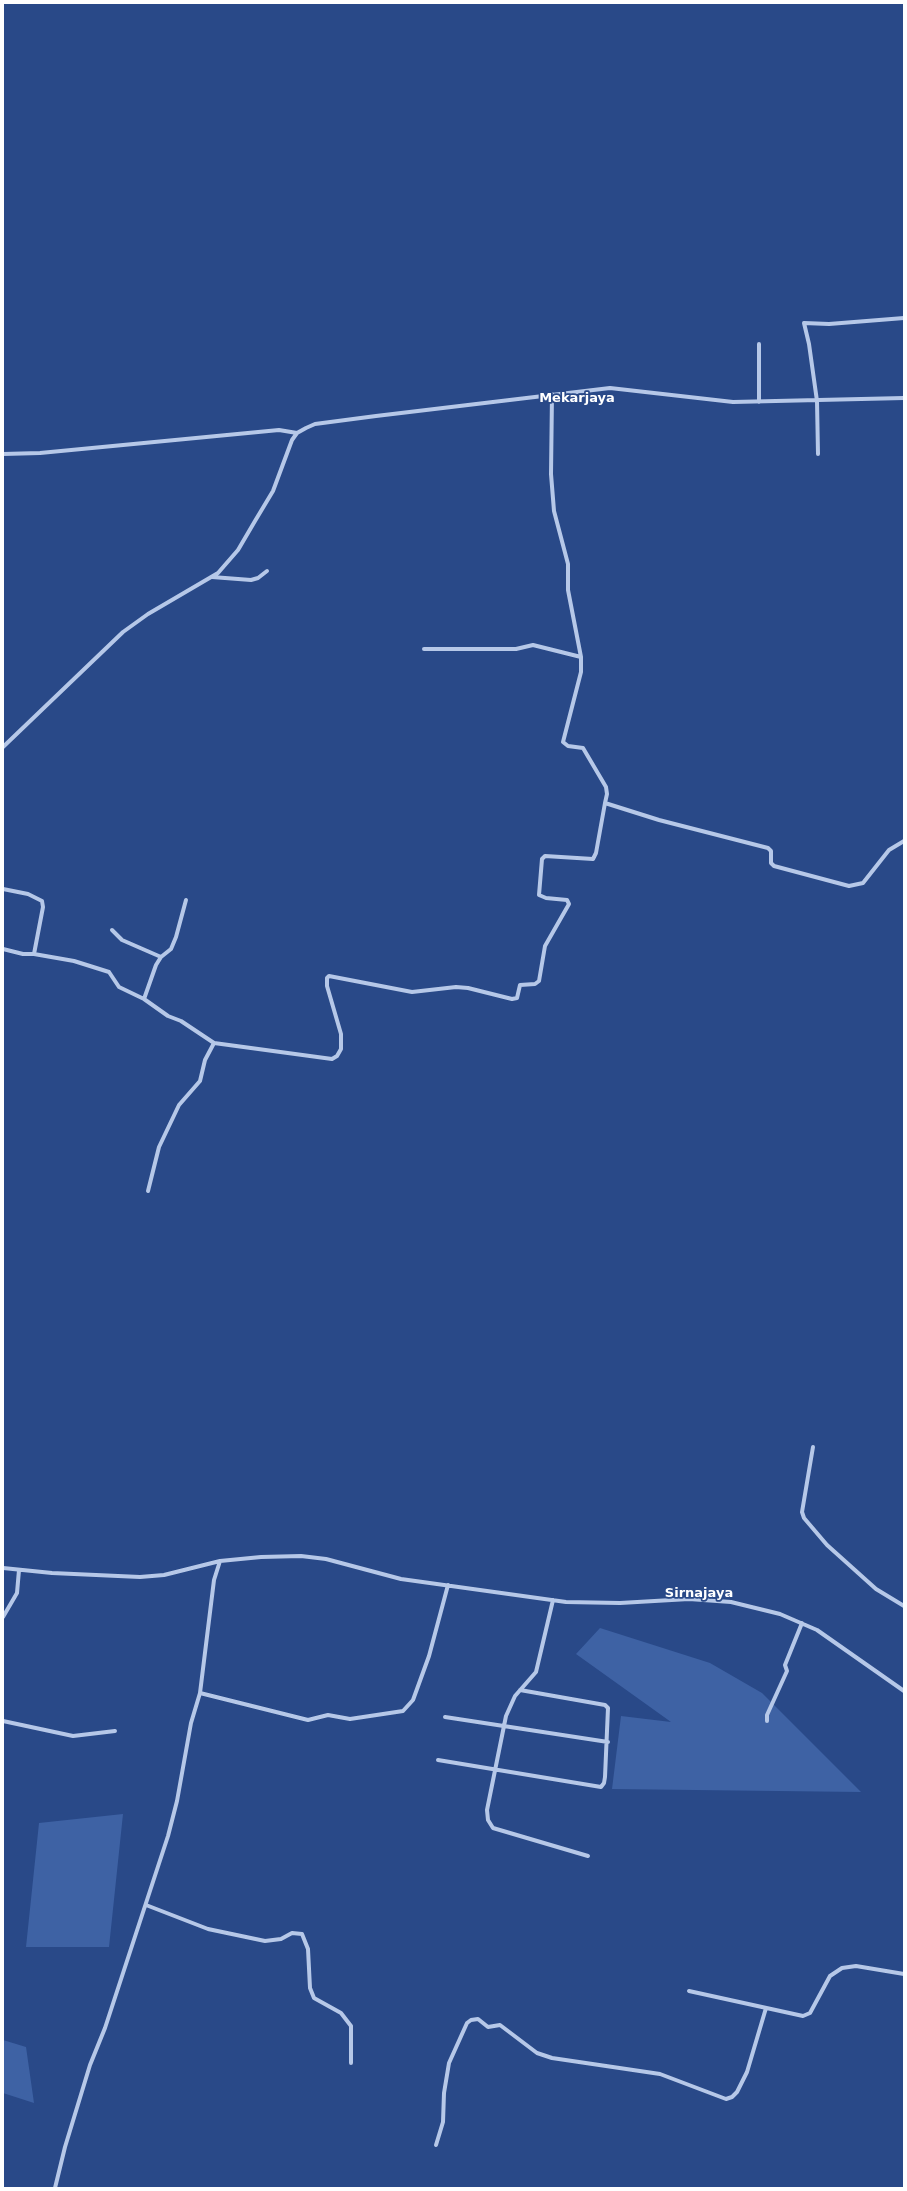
<!DOCTYPE html>
<html>
<head>
<meta charset="utf-8">
<style>
	body { margin:0 }
	#map { position:relative; width:907px; height:2191px; overflow:hidden; background:#294988; font-family:"DejaVu Sans",sans-serif }
	canvas { display:block }
	.frame { position:absolute; inset:0; border:4px solid #fff; pointer-events:none }
</style>
</head>
<body>
<div id="map">
<canvas width="907" height="2191"></canvas>
<div class="frame"></div>
</div>
<script>
const g = document.querySelector('canvas').getContext('2d');
g.lineJoin = 'round';
function fillPath(path, color) { g.fillStyle = color; g.fill(path, 'evenodd'); }
const shape = rows => new Path2D(rows.map(r => 'M' + r).join(''));
function stroke(path, color, width, dash) { g.strokeStyle = color; g.lineWidth = width; g.lineCap = dash ? 'butt' : 'round'; g.setLineDash(dash || []); g.stroke(path); }
function label(font, color, halo, rows, align = 'center') {
  g.font = font + ' "DejaVu Sans",sans-serif'; g.lineWidth = 3.5; g.setLineDash([]); g.textBaseline = 'middle'; g.strokeStyle = halo; g.fillStyle = color; for (const [text, x, y, turn = 0] of rows) {
    g.save(); g.translate(x, y); g.rotate((+turn || 0) * Math.PI / 180); g.textAlign = isNaN(turn) ? turn : align; if (halo) g.strokeText(text, 0, 0); g.fillText(text, 0, 0); g.restore();
  }
}
fillPath(shape([
	[600,1628,710,1663,762,1693,861,1792,612,1789,621,1716,671,1722,576,1654],
	[123,1814,109,1947,26,1947,39,1823],
	[3,2040,26,2047,34,2103,3,2093]
]), '#3e62a4');
stroke(shape([
	[759,344,759,402],
	[552,394,551,474,554,511,568,564,568,590,581,657,581,672,563,742,568,746,583,748,606,787,607,794,605,803,659,820,768,848,771,851,771,863,774,866,849,886,863,883,889,850,904,841],
	[3,454,40,453,279,430,297,433],
	[818,454,817,401,809,344,804,323,829,324,904,318],
	[212,577,251,580,258,578,267,571],
	[424,649,516,649,533,645,581,657],
	[3,747,123,632,148,614,218,573,238,550,255,521,273,491,292,440,297,433,306,428,315,424,376,416,610,388,733,402,904,398],
	[3,889,28,894,42,901,43,907,34,954,74,961,109,972,119,987,144,999,168,1016,181,1021,214,1043,332,1059,337,1056,341,1049,341,1034,327,986,327,978,329,976,412,992,456,987,468,988,512,999,517,998,520,985,535,984,539,981,545,946,569,904,567,900,546,898,539,895,542,859,545,856,593,859,596,853,605,803],
	[112,930,122,940,161,957],
	[3,949,23,954,34,954],
	[144,999,156,965,161,957,171,949,176,937,186,900],
	[148,1191,159,1147,179,1105,200,1081,205,1060,214,1043],
	[813,1447,802,1512,804,1518,827,1545,876,1589,904,1606],
	[3,1568,52,1573,140,1577,164,1575,220,1561,261,1557,301,1556,326,1559,401,1579,566,1602,620,1603,689,1599,731,1602,780,1614,817,1630,904,1691],
	[553,1600,536,1672,515,1696,506,1716,487,1810,488,1820,493,1828,588,1856],
	[3,1617,17,1593,19,1570],
	[200,1693,308,1720,328,1715,350,1719,403,1711,413,1700,429,1656,448,1585],
	[445,1717,608,1742],
	[3,1721,73,1736,115,1731],
	[767,1721,767,1715,787,1671,785,1665,802,1623],
	[438,1760,601,1787,604,1783,605,1777,608,1708,605,1705,520,1690],
	[146,1905,208,1929,265,1941,281,1939,292,1933,302,1934,308,1949,310,1988,314,1998,341,2013,351,2026,351,2063],
	[689,1991,803,2016,810,2013,830,1976,842,1968,856,1966,904,1974],
	[436,2145,443,2122,444,2093,449,2063,467,2023,471,2020,478,2019,488,2027,500,2025,537,2053,552,2058,660,2074,726,2099,732,2097,737,2092,747,2072,766,2008],
	[55,2188,65,2147,90,2065,105,2028,168,1836,177,1801,191,1723,200,1693,214,1580,220,1561]
]), '#b6c8e8', 4);
label('bold 13px', '#fff', '#294988', [
	["Mekarjaya",577,399],
	["Sirnajaya",699,1594]
]);
</script>
</body>
</html>
